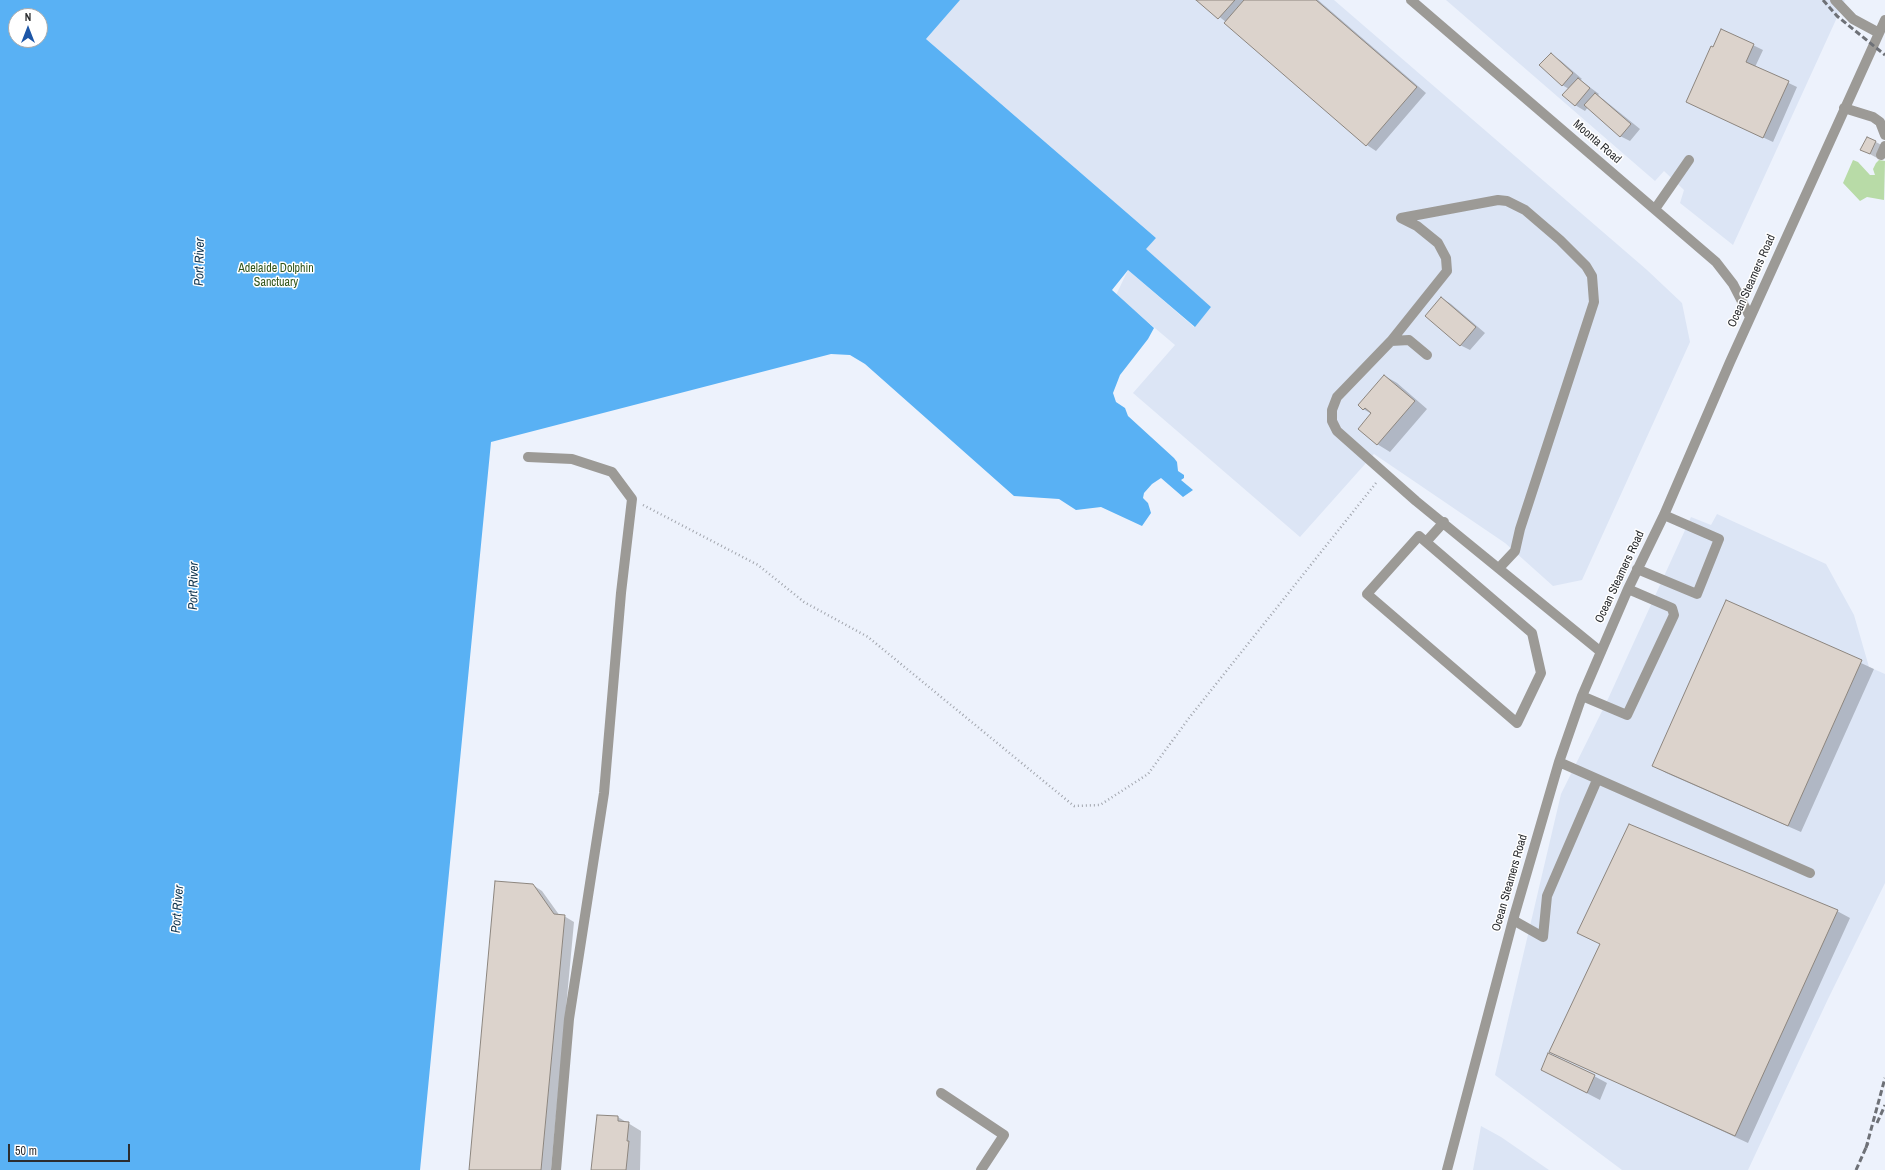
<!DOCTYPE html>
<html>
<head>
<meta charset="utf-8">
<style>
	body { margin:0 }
	#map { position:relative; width:1885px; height:1170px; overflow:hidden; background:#edf2fc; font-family:"Archivo Narrow",sans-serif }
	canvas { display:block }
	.north { position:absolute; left:8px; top:8px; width:40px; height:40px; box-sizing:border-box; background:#fff; border:1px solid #aaabac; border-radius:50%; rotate:0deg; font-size:11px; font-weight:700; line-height:16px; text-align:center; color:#2b2d30 }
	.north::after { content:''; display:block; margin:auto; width:14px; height:18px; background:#1d56a7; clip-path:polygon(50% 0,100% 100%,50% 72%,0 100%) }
	.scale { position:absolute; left:8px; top:1144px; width:122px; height:18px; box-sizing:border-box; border:2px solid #2b2d30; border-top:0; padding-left:5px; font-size:12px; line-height:14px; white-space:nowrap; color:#2b2d30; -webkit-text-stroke:3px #fff; paint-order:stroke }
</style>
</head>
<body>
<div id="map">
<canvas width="1885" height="1170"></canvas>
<div class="north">N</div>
<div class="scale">50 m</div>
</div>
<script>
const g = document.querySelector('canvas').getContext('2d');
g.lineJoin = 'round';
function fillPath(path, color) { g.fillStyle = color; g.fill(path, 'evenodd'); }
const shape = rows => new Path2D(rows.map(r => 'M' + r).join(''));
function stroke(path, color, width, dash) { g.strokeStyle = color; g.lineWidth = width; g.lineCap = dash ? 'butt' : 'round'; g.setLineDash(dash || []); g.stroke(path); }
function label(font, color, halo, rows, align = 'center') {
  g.font = font + ' "Archivo Narrow",sans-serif'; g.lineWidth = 3; g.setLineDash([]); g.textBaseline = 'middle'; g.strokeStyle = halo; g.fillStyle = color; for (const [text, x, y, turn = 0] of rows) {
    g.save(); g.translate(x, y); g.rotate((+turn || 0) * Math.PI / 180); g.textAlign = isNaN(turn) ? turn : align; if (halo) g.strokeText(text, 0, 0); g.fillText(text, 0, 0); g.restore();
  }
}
fillPath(shape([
	[960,0,1334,0,1647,270,1682,303,1690,342,1582,580,1553,586,1505,543,1374,454,1300,537,1133,393,1175,345,1116,295,1128,270,1194,327,1211,307,1145,249,1156,238,926,39],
	[1446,0,1845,0,1733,245,1680,203,1684,190,1664,171,1655,181],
	[1717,514,1826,564,1854,615,1869,667,1885,674,1885,883,1828,999,1748,1170,1622,1170,1495,1075,1561,794,1608,699,1691,517,1711,525],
	[1481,1126,1501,1137,1549,1170,1473,1170]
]), '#dce5f5');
fillPath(shape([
	[1853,160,1858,162,1870,175,1875,175,1873,169,1876,163,1879,160,1885,161,1884,200,1867,197,1860,201,1843,183]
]), '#b8dba7');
fillPath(shape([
	[0,0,960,0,926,39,1156,238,1146,249,1211,307,1195,327,1128,270,1112,290,1154,328,1148,339,1120,375,1113,393,1116,402,1125,408,1128,416,1174,458,1177,462,1178,471,1184,475,1184,478,1181,480,1193,490,1183,497,1161,478,1152,484,1144,493,1143,498,1148,503,1151,513,1142,526,1101,507,1076,510,1059,499,1014,496,865,364,850,355,831,354,491,442,420,1170,0,1170],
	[16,16,40,16,40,40,16,40]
]), '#59b1f4');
fillPath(shape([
	[1198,0,1318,0,1426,93,1376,151,1367,145,1226,22],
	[1722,30,1763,50,1755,67,1797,87,1773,142,1687,102],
	[1551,55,1560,60,1582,79,1580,80,1599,94,1598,95,1640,129,1630,141,1620,136,1588,107,1585,111,1575,105,1569,89,1562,85],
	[1876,142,1885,147,1879,159,1862,150],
	[1442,298,1451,304,1485,333,1470,350,1460,345],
	[1385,376,1397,383,1427,409,1390,452,1377,444,1372,414,1363,409],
	[1726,601,1874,669,1801,832,1666,773,1653,765],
	[533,885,542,891,560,916,564,916,574,922,551,1170,470,1170],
	[1837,911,1850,918,1748,1143,1550,1051,1601,944],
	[1542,1070,1594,1076,1607,1083,1600,1100],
	[618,1117,641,1131,640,1170,592,1170]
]), '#0003');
const building = shape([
	[1196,0,1235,0,1218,19,1196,0],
	[1244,0,1316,0,1417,87,1366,146,1224,23,1244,0],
	[1721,29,1754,44,1746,62,1789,81,1763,138,1686,102,1711,46,1713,47,1721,29],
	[1551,53,1573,73,1562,86,1539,65,1551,53],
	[1578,78,1590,88,1575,106,1562,95,1578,78],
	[1595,93,1631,124,1620,137,1584,105,1595,93],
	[1867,137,1876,141,1870,154,1860,150,1867,137],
	[1441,297,1476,327,1460,346,1425,316,1441,297],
	[1384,375,1415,401,1377,445,1358,429,1371,413,1365,408,1363,410,1358,405,1384,375],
	[1726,600,1862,660,1788,826,1652,766,1726,600],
	[1629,824,1838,910,1735,1136,1549,1052,1600,944,1577,933,1629,824],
	[495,881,533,884,554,914,565,915,541,1170,469,1170,495,881],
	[1548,1053,1595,1075,1587,1093,1541,1070,1548,1053],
	[597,1115,618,1116,618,1121,629,1122,627,1141,629,1141,626,1170,591,1170,597,1115]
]);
fillPath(building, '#dcd3cc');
stroke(building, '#8d867f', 1);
stroke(shape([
	[643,505,758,565,804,602,868,637,1074,806,1100,805,1148,774,1189,718,1376,483]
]), '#a1a5ad', 2.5, [1, 3]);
stroke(shape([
	[1411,0,1716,262,1733,284,1750,317],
	[1835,0,1853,19,1879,33],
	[1844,108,1873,117,1880,122,1885,135],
	[1881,155,1885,146],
	[1655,209,1689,160],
	[1401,218,1498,200,1507,201,1525,210,1560,240,1586,266,1592,276,1594,302,1520,529,1515,551,1499,568],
	[1391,341,1447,271,1446,258,1438,243,1417,226,1401,218],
	[1427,355,1409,340,1391,341,1337,397,1332,410,1332,421,1337,431,1416,501,1601,652],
	[528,457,572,459,612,472,632,499,621,593,604,793,569,1019,556,1170],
	[1419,536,1532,633,1541,673,1517,723,1367,594,1419,536],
	[1426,542,1444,522],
	[1637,569,1697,594,1719,539,1664,515],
	[1582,696,1627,715,1674,615,1672,608,1628,589],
	[1559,762,1810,873],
	[1513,920,1543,937,1547,896,1597,780],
	[941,1093,1004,1135,981,1170],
	[1447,1170,1513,920,1559,762,1582,696,1628,589,1664,515,1730,362,1885,20]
]), '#9c9a96', 10);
stroke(shape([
	[1823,0,1837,16,1885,55],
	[1877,1123,1885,1105],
	[1866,1148,1885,1078],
	[1856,1170,1868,1143]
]), '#6e7177', 3, [6, 3]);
label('12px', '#2b2d30', '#fff', [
	["Moonta Road",1597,142,41],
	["Ocean Steamers Road",1752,281,-66],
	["Ocean Steamers Road",1620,577,-65],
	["Ocean Steamers Road",1510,883,-74]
]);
label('12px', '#31551b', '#fff', [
	["Adelaide Dolphin",276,269],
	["Sanctuary",276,283]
]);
label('italic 13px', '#0f344f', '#fff', [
	["Port River",200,262,-89],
	["Port River",194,586,-89],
	["Port River",178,909,-86]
]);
</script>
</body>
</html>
